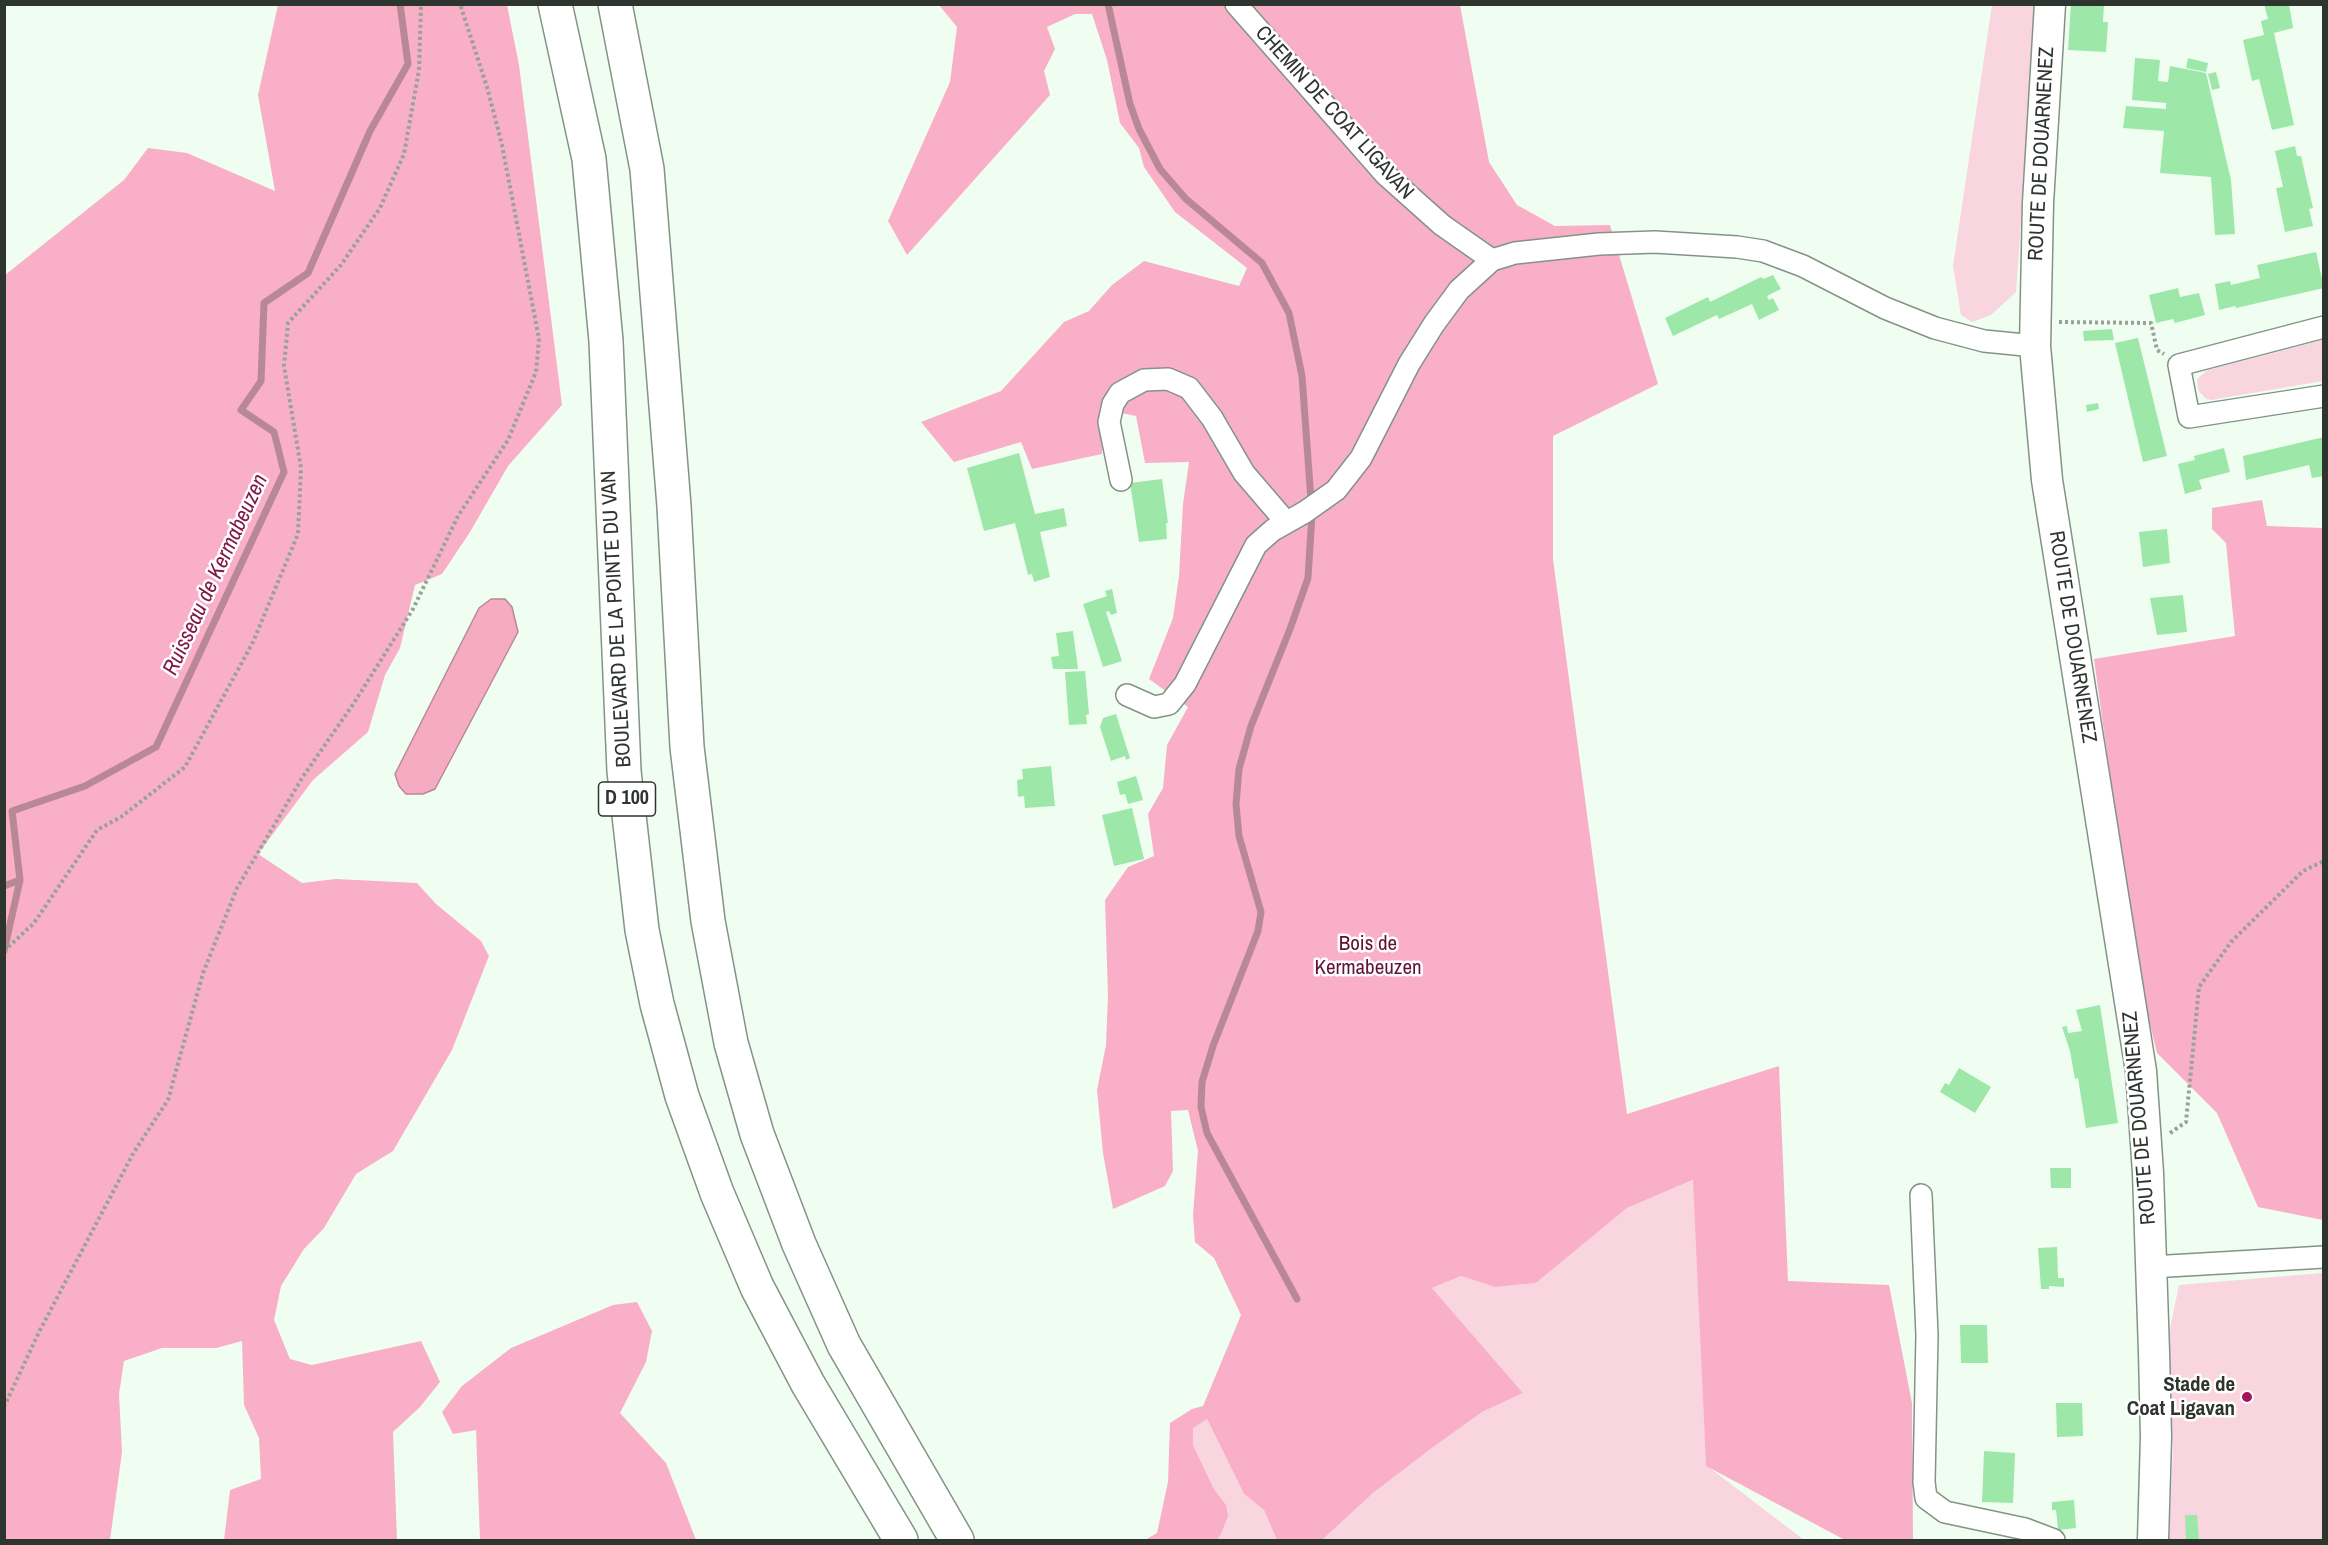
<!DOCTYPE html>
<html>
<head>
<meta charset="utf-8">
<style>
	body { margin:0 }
	#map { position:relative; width:2328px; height:1545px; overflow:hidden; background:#f0fef2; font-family:"Archivo Narrow",sans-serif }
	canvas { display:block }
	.frame { position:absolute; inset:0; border:6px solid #2e342e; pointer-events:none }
</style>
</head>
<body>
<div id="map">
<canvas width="2328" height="1545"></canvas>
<div class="frame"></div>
</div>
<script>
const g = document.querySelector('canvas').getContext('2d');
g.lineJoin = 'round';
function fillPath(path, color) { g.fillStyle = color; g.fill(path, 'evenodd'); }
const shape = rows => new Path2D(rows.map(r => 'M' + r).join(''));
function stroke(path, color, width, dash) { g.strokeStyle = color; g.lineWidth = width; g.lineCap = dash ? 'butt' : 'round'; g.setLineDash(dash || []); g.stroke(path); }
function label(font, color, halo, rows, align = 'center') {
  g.font = font + ' "Archivo Narrow",sans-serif'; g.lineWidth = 5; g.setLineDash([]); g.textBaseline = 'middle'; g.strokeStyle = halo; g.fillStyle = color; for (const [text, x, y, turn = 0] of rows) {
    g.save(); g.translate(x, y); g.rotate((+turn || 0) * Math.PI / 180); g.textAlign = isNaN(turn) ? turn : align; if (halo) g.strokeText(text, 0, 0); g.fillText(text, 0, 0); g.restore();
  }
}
fillPath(shape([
	[1992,5,2036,5,2016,292,1991,315,1972,322,1961,315,1953,266],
	[2323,340,2323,381,2211,400,2206,399,2198,390,2197,379,2208,370],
	[1694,1180,1706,1465,1804,1540,1322,1540,1373,1493,1432,1448,1482,1412,1523,1393,1432,1288,1461,1276,1495,1287,1536,1283,1627,1208],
	[2323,1273,2323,1540,2169,1540,2173,1446,2166,1348,2179,1285],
	[1207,1419,1244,1494,1264,1510,1277,1540,1217,1540,1221,1534,1226,1505,1214,1489,1193,1445,1193,1427]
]), '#f8d5df');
fillPath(shape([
	[278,5,507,5,519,65,562,405,508,466,470,532,442,574,415,585,400,648,385,675,368,732,313,780,258,854,302,883,336,879,417,883,436,904,481,941,489,956,452,1050,393,1151,356,1174,324,1228,304,1249,281,1286,274,1320,290,1359,312,1365,421,1341,440,1382,420,1407,393,1432,397,1540,224,1540,230,1490,261,1479,259,1438,244,1405,242,1341,216,1348,162,1348,124,1361,119,1394,122,1452,110,1540,5,1540,5,275,124,180,148,148,187,153,275,191,258,95],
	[939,5,1460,5,1489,162,1517,205,1555,226,1610,225,1658,384,1553,436,1553,559,1627,1114,1779,1066,1788,1281,1889,1285,1912,1403,1913,1540,1845,1540,1706,1466,1693,1180,1627,1208,1536,1283,1495,1287,1461,1276,1432,1288,1523,1393,1482,1412,1432,1448,1373,1493,1322,1540,1277,1540,1264,1510,1244,1494,1207,1419,1193,1428,1193,1445,1214,1489,1226,1505,1228,1516,1221,1534,1217,1540,1145,1540,1157,1533,1168,1482,1170,1423,1192,1409,1203,1406,1241,1315,1214,1258,1195,1242,1193,1215,1198,1151,1188,1110,1171,1111,1173,1171,1165,1186,1113,1209,1103,1153,1097,1090,1106,1045,1108,996,1105,900,1128,867,1154,856,1148,814,1163,788,1167,745,1188,707,1149,679,1173,618,1179,576,1183,504,1189,462,1145,463,1136,416,1106,410,1102,454,1032,469,1021,442,954,462,921,422,1001,391,1064,322,1089,311,1112,285,1144,261,1239,286,1247,268,1175,212,1144,167,1139,148,1120,123,1107,60,1092,14,1075,14,1047,27,1055,49,1044,71,1050,95,907,255,888,221,950,82,957,27],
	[2262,500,2267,526,2323,528,2323,1220,2258,1207,2217,1113,2157,1053,2137,970,2094,659,2235,636,2226,543,2212,529,2212,508],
	[637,1302,652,1331,646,1362,620,1413,666,1463,696,1540,480,1540,476,1430,453,1434,442,1412,462,1386,511,1348,613,1305]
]), '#f9afc7');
const water = shape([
	[491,599,505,599,512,607,518,632,435,789,423,794,406,794,399,786,395,774,479,608,491,599]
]);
fillPath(water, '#f5acc3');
stroke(water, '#b98896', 1.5);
stroke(shape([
	[1108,4,1130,104,1139,129,1160,169,1186,199,1262,263,1289,313,1302,376,1312,514,1308,578,1290,629,1251,726,1239,769,1236,804,1239,836,1261,912,1258,931,1213,1046,1202,1082,1201,1107,1207,1133,1297,1299],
	[4,886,20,880],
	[4,951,20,880,12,811,85,786,156,747,284,472,274,432,241,410,261,381,264,303,308,273,370,131,408,64,400,4]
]), '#b98896', 7);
fillPath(shape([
	[2071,4,2104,4,2103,22,2108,22,2106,52,2068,50],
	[2264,4,2289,4,2293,28,2274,33,2294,125,2272,130,2259,79,2252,81,2243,40,2264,35,2261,21,2268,19],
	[2135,58,2160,60,2158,81,2168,82,2170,66,2206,73,2231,180,2235,234,2215,235,2211,177,2160,173,2164,131,2123,128,2126,106,2166,109,2166,103,2132,100],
	[2188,58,2208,63,2206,72,2186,68],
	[2216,72,2220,88,2212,90,2208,74],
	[2295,146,2297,156,2301,156,2313,208,2309,209,2313,226,2285,232,2276,188,2283,187,2275,151],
	[2316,252,2324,288,2236,308,2235,306,2219,310,2215,284,2230,281,2231,285,2260,278,2257,265],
	[1773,275,1781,289,1767,296,1769,300,1773,298,1779,310,1759,320,1752,304,1719,319,1717,315,1673,336,1665,318,1708,297,1710,302,1761,277,1763,279],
	[2178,288,2180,297,2199,293,2205,315,2175,323,2173,319,2156,323,2149,295],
	[2112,329,2114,340,2084,341,2083,331],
	[2138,338,2167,456,2143,462,2115,343],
	[2098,403,2099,409,2087,412,2086,405],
	[2324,437,2324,476,2312,478,2309,465,2246,480,2243,456],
	[2224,448,2230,472,2199,480,2202,489,2185,494,2178,464,2195,460,2194,456],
	[1019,453,1035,514,1064,508,1067,526,1040,532,1050,577,1034,582,1032,574,1028,575,1015,523,984,531,967,468],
	[1162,479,1168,523,1166,523,1167,539,1139,542,1130,483],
	[2167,529,2170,563,2143,567,2139,532],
	[1112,589,1117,613,1111,615,1109,611,1106,612,1122,661,1103,667,1083,604,1107,596,1105,591],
	[2183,595,2187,632,2157,635,2150,598],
	[1073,631,1078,669,1053,669,1051,657,1059,656,1056,633],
	[1085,671,1089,714,1086,715,1087,724,1069,725,1065,672],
	[1116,714,1130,758,1126,760,1125,756,1111,761,1100,727,1103,718],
	[1051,766,1055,806,1025,808,1024,796,1018,797,1017,780,1023,779,1022,769],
	[1136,776,1143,800,1128,804,1125,794,1120,795,1117,782],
	[1132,808,1144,859,1114,866,1102,815],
	[2100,1005,2118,1123,2086,1128,2078,1078,2075,1079,2070,1051,2062,1027,2067,1026,2068,1033,2082,1031,2076,1010],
	[1959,1068,1991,1087,1975,1113,1940,1092,1945,1083,1949,1085],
	[2050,1168,2071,1168,2071,1188,2051,1188],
	[2057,1247,2058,1278,2064,1278,2064,1287,2049,1286,2049,1289,2041,1289,2038,1248],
	[1960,1325,1987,1325,1988,1363,1961,1363],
	[2056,1403,2082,1403,2083,1436,2057,1437],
	[1984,1451,2015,1453,2013,1503,1982,1502],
	[2074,1500,2076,1528,2058,1530,2056,1510,2052,1510,2052,1502],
	[2185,1515,2197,1515,2199,1540,2186,1540]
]), '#9de7a9');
const street = shape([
	[1236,4,1386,175,1442,225,1492,260],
	[2324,327,2179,365,2189,417,2324,396],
	[1121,480,1109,422,1113,404,1120,393,1144,380,1168,379,1189,388,1212,418,1244,473,1286,522],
	[1127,695,1154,707,1169,704,1185,684,1256,545,1273,530,1305,512,1336,490,1361,458,1409,364,1434,324,1459,290,1492,260,1515,253,1599,244,1655,242,1737,247,1763,251,1803,266,1885,308,1935,328,1984,341,2035,346],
	[1921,1195,1927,1335,1924,1482,1926,1498,1945,1512,2025,1529,2054,1540],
	[2151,1267,2324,1257]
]);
const secondary = shape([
	[2050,4,2038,203,2035,346,2047,480,2141,1071,2148,1173,2154,1352,2156,1437,2153,1540]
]);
const highway = shape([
	[555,4,589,159,606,341,624,771,642,930,657,1004,682,1096,717,1193,757,1287,808,1384,901,1540],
	[615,4,647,169,674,506,687,747,708,921,731,1043,757,1134,799,1244,844,1345,957,1540]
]);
stroke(street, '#839385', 24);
stroke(secondary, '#839385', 33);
stroke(highway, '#839385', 36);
stroke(shape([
	[2059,322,2151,323,2157,350,2164,354],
	[4,951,34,923,97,830,121,817,185,767,253,642,298,534,301,468,284,366,288,323,341,265,380,208,404,154,419,70,421,4],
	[2170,1133,2186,1122,2199,987,2231,942,2303,871,2324,861],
	[4,1407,39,1332,134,1152,168,1100,203,973,237,888,302,778,354,703,413,609,458,516,508,440,536,372,539,339,502,145,487,87,460,4]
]), '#98a299', 4, [3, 3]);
stroke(street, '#fff', 21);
stroke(secondary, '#fff', 30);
stroke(highway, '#fff', 33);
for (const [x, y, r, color] of [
	[2247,1397,6,"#a3155b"]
]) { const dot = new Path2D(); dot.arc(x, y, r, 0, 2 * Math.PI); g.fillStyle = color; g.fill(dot); stroke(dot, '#fff', 2); }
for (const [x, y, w] of [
	[627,799,57]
]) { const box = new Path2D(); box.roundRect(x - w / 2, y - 17, w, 34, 4.5); g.fillStyle = '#fff'; g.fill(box); stroke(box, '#2e342e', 1.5); }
label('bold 20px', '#2e342e', null, [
	["D 100",627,799]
]);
label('21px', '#2e342e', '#fff', [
	["CHEMIN DE COAT LIGAVAN",1334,113,48],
	["ROUTE DE DOUARNENEZ",2042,154,-87],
	["BOULEVARD DE LA POINTE DU VAN",617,619,-93],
	["ROUTE DE DOUARNENEZ",2072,637,81],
	["ROUTE DE DOUARNENEZ",2140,1118,-95]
]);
label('21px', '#611235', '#fff', [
	["Bois de",1368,944],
	["Kermabeuzen",1368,968]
]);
label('bold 21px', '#2e342e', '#fff', [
	["Stade de",2235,1385],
	["Coat Ligavan",2235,1409]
], 'right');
label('italic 22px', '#7f1747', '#fff', [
	["Ruisseau de Kermabeuzen",216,575,-65]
]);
</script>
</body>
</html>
